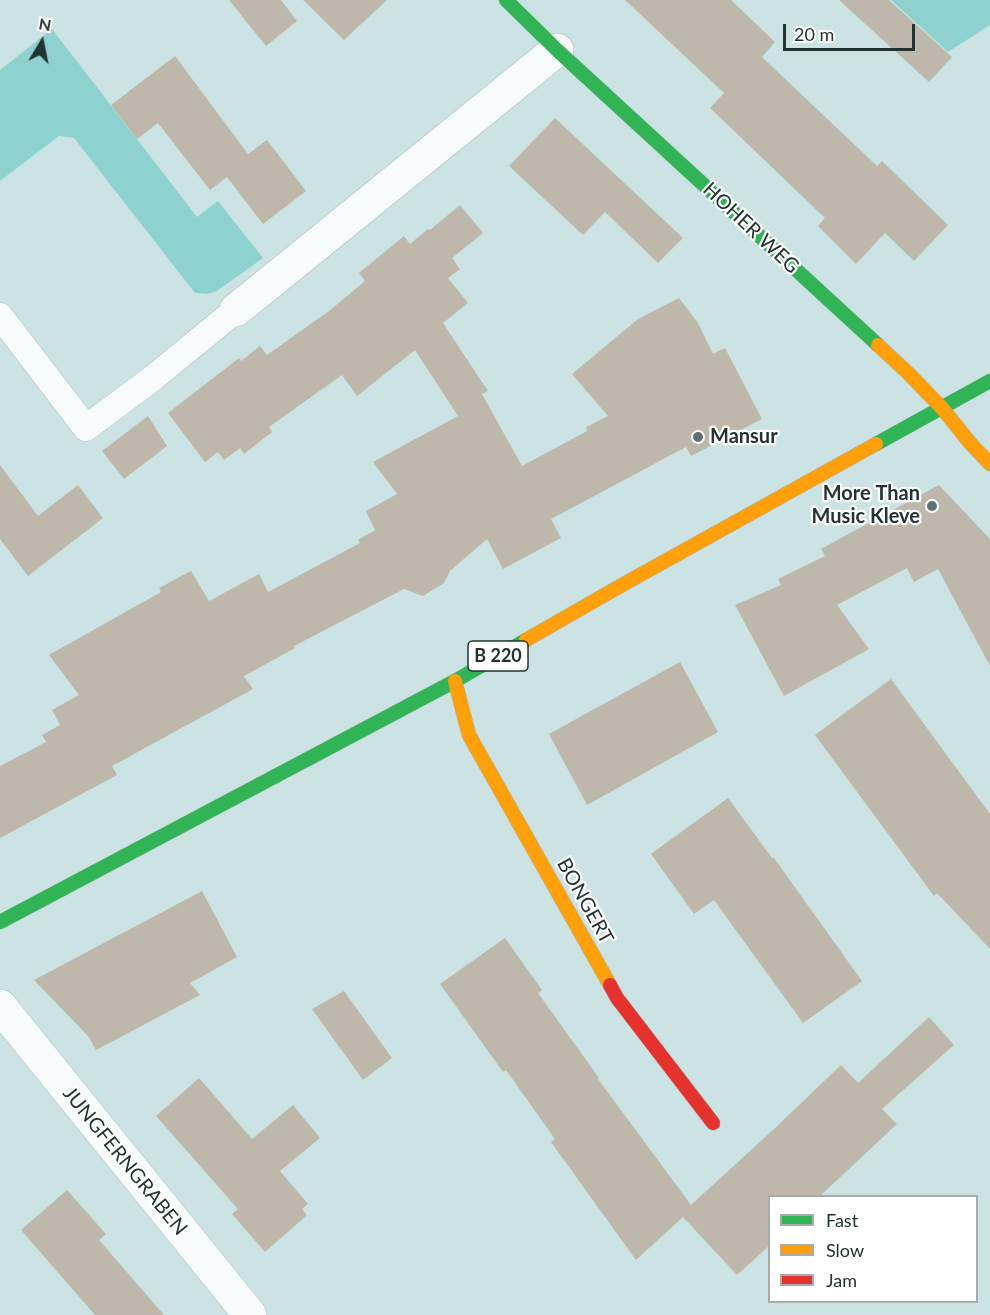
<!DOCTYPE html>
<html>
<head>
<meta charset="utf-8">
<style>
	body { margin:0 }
	#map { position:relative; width:990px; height:1315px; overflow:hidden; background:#cbe3e2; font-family:Lato,sans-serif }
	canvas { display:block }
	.legend { position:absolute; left:768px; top:1195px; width:210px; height:108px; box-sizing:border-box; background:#fff; border:2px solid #a7adad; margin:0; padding:8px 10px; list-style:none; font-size:18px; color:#223331 }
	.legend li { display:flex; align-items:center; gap:12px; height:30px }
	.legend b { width:30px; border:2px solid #a7adad }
	.north { position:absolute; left:12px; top:12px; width:60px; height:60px; -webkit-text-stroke:4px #fff; paint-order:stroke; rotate:10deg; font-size:16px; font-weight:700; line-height:24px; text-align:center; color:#223331 }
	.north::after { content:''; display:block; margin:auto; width:21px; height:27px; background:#223331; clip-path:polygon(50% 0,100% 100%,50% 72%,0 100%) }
	.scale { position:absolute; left:783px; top:24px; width:132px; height:27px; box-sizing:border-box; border:3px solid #223331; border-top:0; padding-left:8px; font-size:18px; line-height:21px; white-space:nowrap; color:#223331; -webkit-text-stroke:4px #fff; paint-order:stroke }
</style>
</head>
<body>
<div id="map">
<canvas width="990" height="1315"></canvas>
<ul class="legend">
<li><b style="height:8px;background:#30b455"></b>Fast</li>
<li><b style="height:8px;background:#ff9f0a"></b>Slow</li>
<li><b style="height:8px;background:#e5322d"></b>Jam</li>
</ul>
<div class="north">N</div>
<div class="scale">20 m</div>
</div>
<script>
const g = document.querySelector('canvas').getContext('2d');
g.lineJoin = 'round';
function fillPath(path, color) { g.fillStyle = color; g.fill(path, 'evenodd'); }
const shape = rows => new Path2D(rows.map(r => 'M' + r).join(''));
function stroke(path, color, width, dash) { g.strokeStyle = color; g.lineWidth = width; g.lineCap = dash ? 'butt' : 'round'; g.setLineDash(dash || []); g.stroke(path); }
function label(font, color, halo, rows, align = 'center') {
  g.font = font + ' Lato,sans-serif'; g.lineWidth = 4.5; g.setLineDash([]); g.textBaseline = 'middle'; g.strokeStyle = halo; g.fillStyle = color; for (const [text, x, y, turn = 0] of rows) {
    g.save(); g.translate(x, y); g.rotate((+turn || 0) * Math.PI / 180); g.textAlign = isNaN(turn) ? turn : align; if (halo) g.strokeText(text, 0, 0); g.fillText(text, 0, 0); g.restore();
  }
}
fillPath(shape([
	[891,0,990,0,990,25,948,52],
	[52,29,197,217,218,201,263,258,217,291,207,294,195,293,74,138,59,136,0,181,0,70]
]), '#8ed2cf');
fillPath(shape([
	[229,0,281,0,297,21,266,46],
	[303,0,387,0,344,40],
	[625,0,731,0,775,42,762,57,877,166,882,161,948,225,914,261,885,233,856,264,818,226,825,218,710,108,724,93],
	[839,0,889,0,952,57,929,82],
	[175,56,248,154,267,140,306,191,263,224,227,177,210,190,158,123,137,139,111,105],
	[555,118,683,238,658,263,605,212,583,235,509,166],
	[460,205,483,233,452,258,460,269,448,278,468,303,443,323,488,391,482,394,522,466,587,431,586,427,608,416,572,374,638,319,679,298,698,323,713,354,725,348,762,419,691,456,686,447,551,519,561,538,503,569,487,539,450,571,444,583,423,596,404,589,294,646,295,648,244,676,253,689,112,766,117,775,0,838,0,766,46,742,42,735,60,725,52,710,79,695,49,655,161,592,159,588,191,571,209,601,259,574,268,592,360,543,358,540,375,530,366,511,397,494,373,462,458,416,415,350,357,396,342,375,269,427,272,432,244,454,240,448,224,460,218,452,205,462,168,413,239,358,241,361,260,346,267,355,329,311,365,281,359,273,404,236,410,244,428,229,430,230],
	[148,416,167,446,124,479,102,451],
	[0,465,38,516,78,485,103,518,28,576,0,539],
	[939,485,990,539,990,666,938,569,914,582,907,568,837,605,869,649,784,696,735,605,781,585,778,579,825,556,821,549],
	[680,662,718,732,587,805,549,734],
	[891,679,990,814,990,949,937,893,934,896,815,735],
	[728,798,772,858,774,858,862,981,803,1023,714,900,694,914,651,854],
	[202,891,237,957,190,983,200,995,96,1050,88,1036,34,980],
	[505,938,542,990,538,993,599,1078,598,1079,691,1205,774,1129,841,1065,858,1083,929,1017,954,1045,882,1109,897,1124,819,1197,770,1197,770,1245,737,1275,683,1217,636,1260,551,1142,555,1139,506,1070,503,1072,440,984],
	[344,991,392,1058,363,1080,312,1009],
	[199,1078,252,1139,293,1105,320,1138,280,1171,308,1204,302,1209,307,1215,265,1252,232,1214,238,1209,156,1116],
	[67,1190,106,1234,99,1240,164,1315,95,1315,21,1230]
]), '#bdb8aa');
const lane = shape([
	[0,316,86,428,153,378,236,310]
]);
const street = shape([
	[236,310,557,50],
	[0,1006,250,1315]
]);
const fast = shape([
	[506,0,557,50,878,345],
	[876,444,990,381],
	[0,922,455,681,526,640]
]);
const slow = shape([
	[878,345,908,373,942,408,971,444,990,464],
	[526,640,622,585,876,444],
	[455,681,469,735,610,985]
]);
const jam = shape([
	[610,985,617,998,713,1123]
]);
stroke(lane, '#abbebd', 27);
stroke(street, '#abbebd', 34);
stroke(fast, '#abbebd', 15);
stroke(slow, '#abbebd', 15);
stroke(jam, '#abbebd', 15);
stroke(lane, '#f7fbfb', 26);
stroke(street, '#f7fbfb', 33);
stroke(fast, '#30b455', 14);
stroke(slow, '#ff9f0a', 14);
stroke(jam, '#e5322d', 14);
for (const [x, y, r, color] of [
	[698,437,6,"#5d716f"],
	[932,506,6,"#5d716f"]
]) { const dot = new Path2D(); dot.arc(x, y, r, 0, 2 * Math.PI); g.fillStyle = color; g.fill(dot); stroke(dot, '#fff', 2); }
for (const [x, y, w] of [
	[498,656,60]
]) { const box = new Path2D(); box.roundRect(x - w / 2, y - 15, w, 30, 4.5); g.fillStyle = '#fff'; g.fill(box); stroke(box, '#223331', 1.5); }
label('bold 18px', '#223331', null, [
	["B 220",498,656]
]);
label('20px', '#223331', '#fff', [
	["HOHER WEG",751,228,43],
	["BONGERT",585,901,61],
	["JUNGFERNGRABEN",125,1161,51]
]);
label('bold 20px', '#223331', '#fff', [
	["Mansur",710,437],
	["More Than",920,494,"right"],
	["Music Kleve",920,517,"right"]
], 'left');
</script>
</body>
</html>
